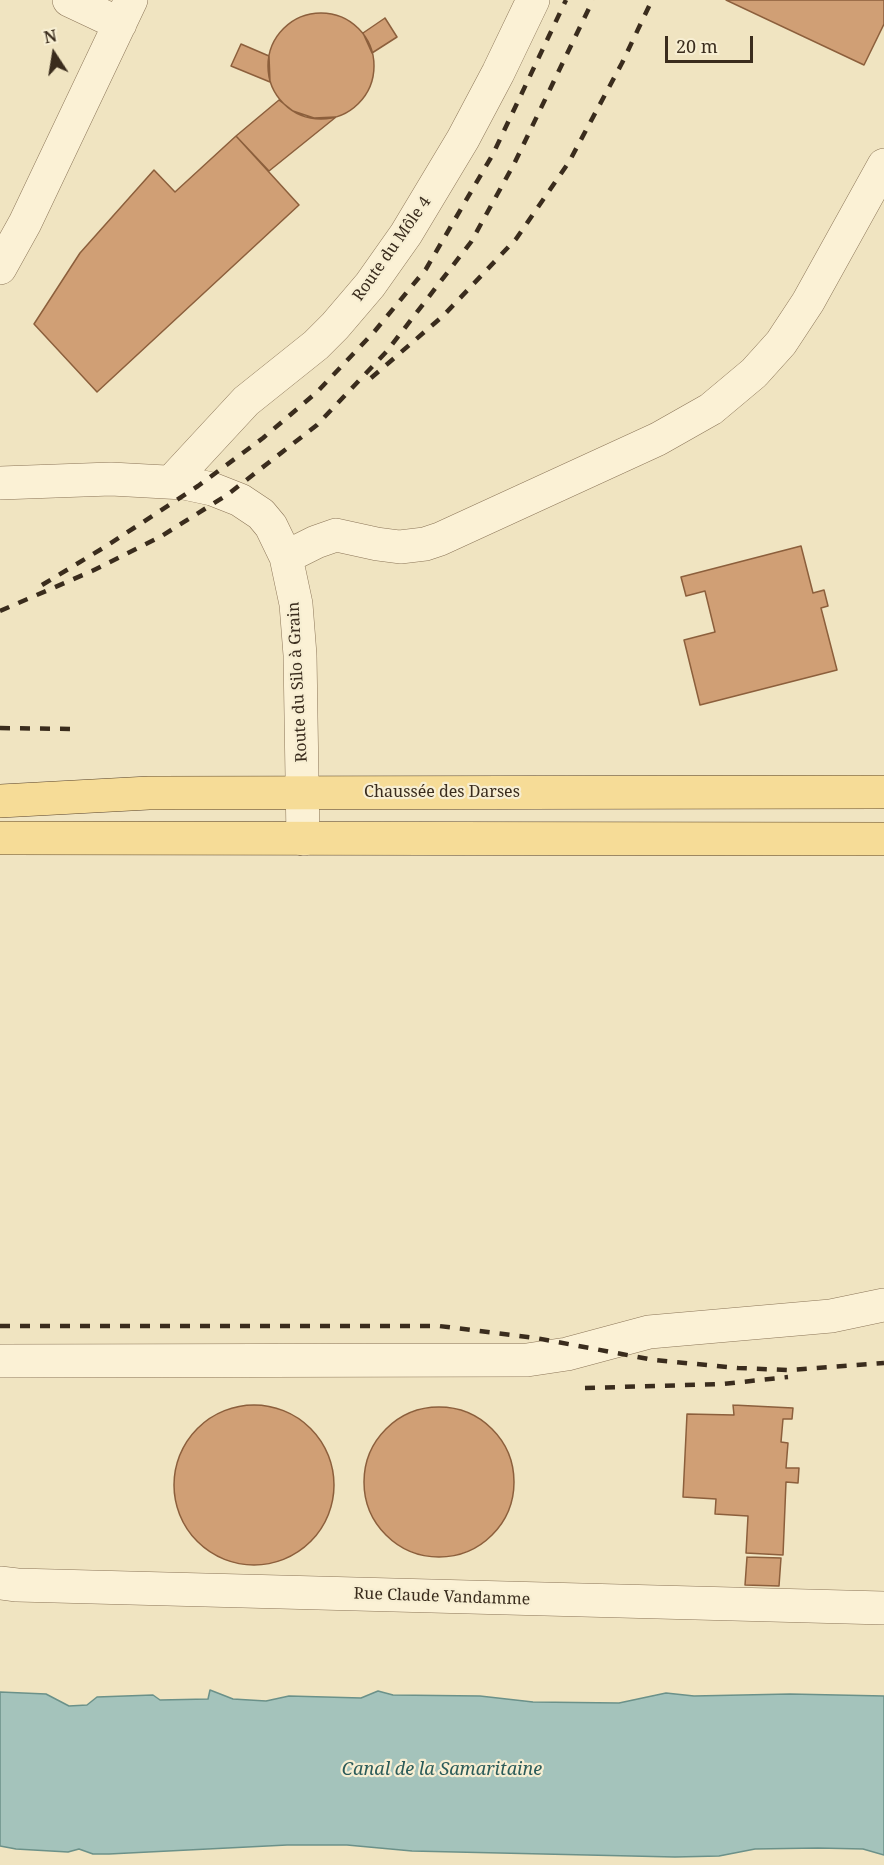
<!DOCTYPE html>
<html>
<head>
<meta charset="utf-8">
<style>
	body { margin:0 }
	#map { position:relative; width:884px; height:1865px; overflow:hidden; background:#f0e4c1; font-family:"Noto Serif",serif }
	canvas { display:block }
	.north { position:absolute; left:24px; top:24px; width:60px; height:60px; -webkit-text-stroke:4px #f7eed2; paint-order:stroke; rotate:348deg; font-size:16px; font-weight:700; line-height:24px; text-align:center; color:#3a2c1d }
	.north::after { content:''; display:block; margin:auto; width:21px; height:27px; background:#3a2c1d; clip-path:polygon(50% 0,100% 100%,50% 72%,0 100%) }
	.scale { position:absolute; left:665px; top:36px; width:88px; height:27px; box-sizing:border-box; border:3px solid #3a2c1d; border-top:0; padding-left:8px; font-size:18px; line-height:21px; white-space:nowrap; color:#3a2c1d; -webkit-text-stroke:4px #f7eed2; paint-order:stroke }
</style>
</head>
<body>
<div id="map">
<canvas width="884" height="1865"></canvas>
<div class="north">N</div>
<div class="scale">20 m</div>
</div>
<script>
const g = document.querySelector('canvas').getContext('2d');
g.lineJoin = 'round';
function fillPath(path, color) { g.fillStyle = color; g.fill(path, 'evenodd'); }
const shape = rows => new Path2D(rows.map(r => 'M' + r).join(''));
function stroke(path, color, width, dash) { g.strokeStyle = color; g.lineWidth = width; g.lineCap = dash ? 'butt' : 'round'; g.setLineDash(dash || []); g.stroke(path); }
function label(font, color, halo, rows, align = 'center') {
  g.font = font + ' "Noto Serif",serif'; g.lineWidth = 4.5; g.setLineDash([]); g.textBaseline = 'middle'; g.strokeStyle = halo; g.fillStyle = color; for (const [text, x, y, turn = 0] of rows) {
    g.save(); g.translate(x, y); g.rotate((+turn || 0) * Math.PI / 180); g.textAlign = isNaN(turn) ? turn : align; if (halo) g.strokeText(text, 0, 0); g.fillText(text, 0, 0); g.restore();
  }
}
const water = shape([
	[210,1690,233,1699,266,1701,289,1696,361,1698,378,1691,393,1695,480,1696,533,1702,619,1703,666,1693,694,1696,790,1694,884,1696,884,1855,863,1849,818,1848,755,1849,719,1856,675,1857,412,1851,347,1845,287,1845,109,1854,93,1854,79,1849,68,1852,16,1849,0,1846,0,1692,46,1694,69,1706,87,1705,97,1697,153,1695,160,1700,208,1699,210,1690]
]);
fillPath(water, '#a4c3bb');
stroke(water, '#6b9189', 1.5);
const building = shape([
	[726,0,884,0,884,24,864,65,726,0],
	'268 66a53 53 0 1 1 106 0a53 53 0 1 1-106 0Z',
	[385,18,397,37,372,53,363,33,385,18],
	[241,44,269,56,270,82,231,66,241,44],
	[279,100,293,111,314,118,336,117,269,171,236,136,279,100],
	[236,136,299,205,97,392,34,324,80,253,154,170,175,192,236,136],
	[801,546,813,593,824,590,828,606,821,608,837,670,700,705,684,640,715,632,705,591,686,596,681,577,801,546],
	[733,1405,793,1408,792,1419,783,1419,781,1442,788,1443,786,1468,799,1468,798,1483,786,1482,783,1555,746,1553,748,1516,715,1514,716,1499,683,1497,687,1414,734,1415,733,1405],
	'174 1485a80 80 0 1 1 160 0a80 80 0 1 1-160 0Z',
	'364 1482a75 75 0 1 1 150 0a75 75 0 1 1-150 0Z',
	[747,1557,781,1558,779,1586,745,1585,747,1557]
]);
fillPath(building, '#d09f75');
stroke(building, '#8c5f3c', 1.5);
const minor = shape([
	[69,0,120,24],
	[0,268,25,223,131,0],
	[171,482,246,401,316,345,335,326,370,285,406,234,463,139,498,73,533,0],
	[0,483,111,479,184,483,212,489,240,500,261,514,271,526,286,557,296,604,300,655,303,839],
	[286,557,316,542,336,535,377,544,400,547,425,544,440,539,658,439,711,409,754,373,781,343,808,302,884,165],
	[0,1361,527,1360,567,1354,649,1332,831,1316,884,1305],
	[0,1583,17,1585,884,1608]
]);
const major = shape([
	[0,801,149,793,884,792],
	[0,838,884,839]
]);
stroke(minor, '#8b7558', 34);
stroke(major, '#58432c', 34);
stroke(minor, '#fbf1d5', 33);
stroke(major, '#f6dc97', 33);
stroke(shape([
	[371,378,443,316,516,239,569,162,622,63,652,0],
	[42,585,108,545,198,486,263,438,317,392,374,332,426,269,493,154,566,0],
	[0,611,92,571,160,537,227,495,317,425,387,351,471,242,514,164,593,0],
	[0,728,70,729],
	[0,1326,439,1326,536,1338,654,1360,738,1368,789,1370,884,1363],
	[585,1388,723,1384,788,1377]
]), '#3a2c1d', 4.5, [10, 10]);
label('16px', '#3a2c1d', '#f7eed2', [
	["Route du Môle 4",392,249,-55],
	["Route du Silo à Grain",298,682,-93],
	["Chaussée des Darses",442,792],
	["Rue Claude Vandamme",442,1597,2]
]);
label('italic 18px', '#2b5b59', '#f7eed2', [
	["Canal de la Samaritaine",442,1770]
]);
</script>
</body>
</html>
